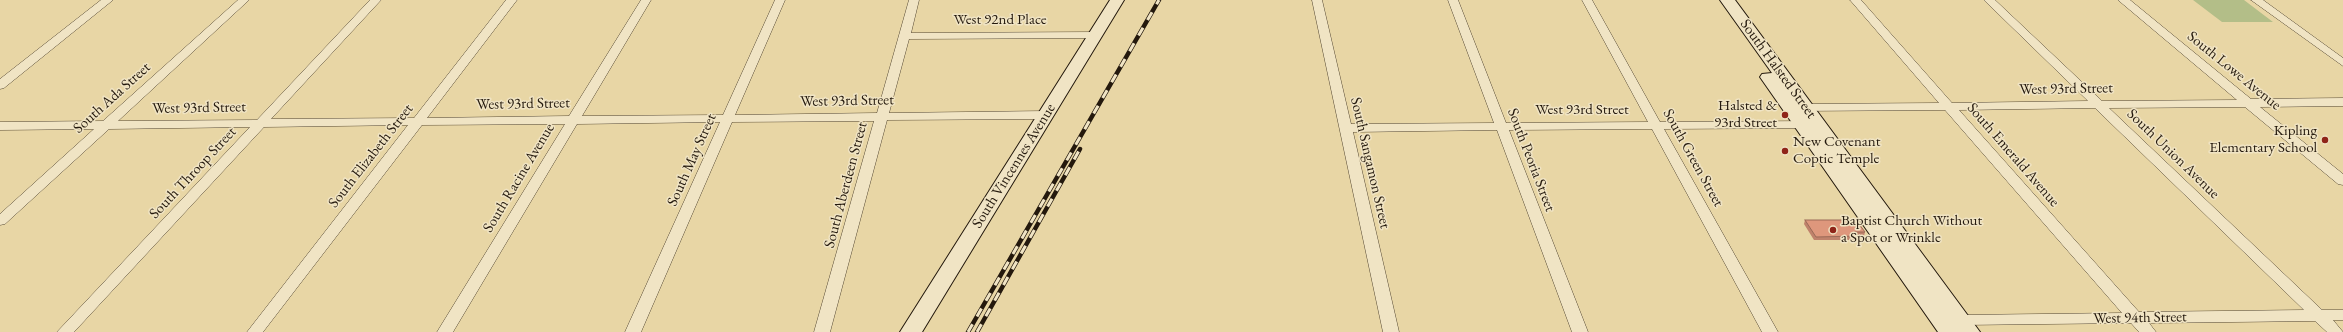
<!DOCTYPE html>
<html>
<head>
<meta charset="utf-8">
<style>
	body { margin:0 }
	canvas { display:block; background:#e8d6a5 }
</style>
</head>
<body>
<canvas width="2343" height="332"></canvas>
<script>
const g = document.querySelector('canvas').getContext('2d');
g.lineJoin = 'round';
function fillPath(path, color) { g.fillStyle = color; g.fill(path, 'evenodd'); }
const shape = rows => new Path2D(rows.map(r => 'M' + r).join(''));
function stroke(path, color, width, dash) { g.strokeStyle = color; g.lineWidth = width; g.lineCap = dash ? 'butt' : 'round'; g.setLineDash(dash || []); g.stroke(path); }
function label(font, color, halo, rows, align = 'center') {
  g.font = font + ' "EB Garamond",serif'; g.lineWidth = 3; g.setLineDash([]); g.textBaseline = 'middle'; g.strokeStyle = halo; g.fillStyle = color; for (const [text, x, y, turn = 0] of rows) {
    g.save(); g.translate(x, y); g.rotate((+turn || 0) * Math.PI / 180); g.textAlign = isNaN(turn) ? turn : align; if (halo) g.strokeText(text, 0, 0); g.fillText(text, 0, 0); g.restore();
  }
}
fillPath(shape([
	[2193,0,2244,0,2273,22,2222,22]
]), '#b3be88');
const minor = shape([
	[101,0,113,0,4,88,0,89,0,79,101,0],
	[238,0,249,0,118,121,257,120,370,0,381,0,271,119,414,118,506,0,517,0,427,118,569,116,641,0,651,0,582,116,723,115,775,0,785,0,735,115,877,113,909,0,919,0,911,33,1096,32,1102,35,1096,38,909,39,889,113,1046,111,1052,115,1046,119,887,120,830,332,814,332,874,121,732,122,641,332,625,332,720,122,577,124,453,332,437,332,565,124,422,125,263,332,247,332,408,125,264,127,74,332,57,332,250,127,109,129,5,224,0,225,0,214,94,129,0,130,0,122,103,121,238,0],
	[1312,0,1322,0,1351,124,1494,123,1448,0,1458,0,1506,123,1648,122,1582,0,1592,0,1660,122,1814,121,1816,124,1810,128,1664,129,1778,332,1762,332,1652,129,1509,130,1588,332,1572,332,1497,130,1353,132,1399,332,1383,332,1312,0],
	[1850,0,1861,0,1952,103,2088,101,1984,0,1995,0,2102,101,2237,100,2118,0,2130,0,2251,99,2343,98,2343,106,2260,107,2343,174,2343,185,2338,184,2245,107,2109,108,2322,310,2343,310,2343,320,2333,320,2343,332,2327,332,2315,321,2149,323,2156,332,2139,332,2131,323,1961,325,1948,322,1945,318,1948,314,1953,313,1961,315,2122,313,1945,110,1793,111,1791,108,1793,105,1797,104,1939,103,1850,0],
	[2095,108,2304,310,2139,312,1959,110,2095,108],
	[2251,0,2263,0,2343,58,2343,66,2251,0]
]);
const secondary = shape([
	[1110,0,1124,0,922,332,900,332,1110,0],
	[1720,0,1735,0,1980,332,1938,332,1760,77,1762,74,1772,73,1720,0]
]);
stroke(minor, '#554833', 1);
stroke(secondary, '#24190d', 2);
fillPath(minor, '#f0e4c4');
fillPath(secondary, '#f0e4c4');
const rail = shape([
	[968,332,1159,0],
	[977,332,1080,149]
]);
stroke(rail, '#24190d', 4.5);
stroke(rail, '#f0e4c4', 3, [9]);
fillPath(shape([
	[1805,220,1865,232,1864,236,1856,236,1855,240,1814,240,1804,224]
]), '#bf826b');
const building = shape([
	[1805,220,1856,220,1865,232,1854,232,1857,236,1816,237,1805,220]
]);
fillPath(building, '#de977c');
stroke(building, '#9b6a57', 1);
for (const [x, y, r, color] of [
	[1785,115,4,"#8f2418"],
	[2325,140,4,"#8f2418"],
	[1785,151,4,"#8f2418"],
	[1833,230,4,"#8f2418"]
]) { const dot = new Path2D(); dot.arc(x, y, r, 0, 2 * Math.PI); g.fillStyle = color; g.fill(dot); stroke(dot, '#f0e4c4', 1.5); }
label('15px', '#24190d', '#f0e4c4', [
	["West 92nd Place",1000,20],
	["South Halsted Street",1778,69,54],
	["South Lowe Avenue",2234,71,39],
	["West 93rd Street",2066,89,-1],
	["South Ada Street",112,98,-42],
	["West 93rd Street",847,101,-1],
	["West 93rd Street",523,104,-1],
	["West 93rd Street",199,108,-1],
	["West 93rd Street",1582,110],
	["South Union Avenue",2173,154,44],
	["South Emerald Avenue",2013,155,49],
	["South Elizabeth Street",371,156,-52],
	["South Green Street",1693,158,61],
	["South May Street",692,160,-66],
	["South Peoria Street",1531,160,69],
	["South Sangamon Street",1370,163,77],
	["South Vincennes Avenue",1014,166,-58],
	["South Throop Street",193,173,-47],
	["South Racine Avenue",519,178,-59],
	["South Aberdeen Street",846,185,-75],
	["West 94th Street",2140,318,-1]
]);
label('15px', '#24190d', '#f0e4c4', [
	["Halsted &",1777,106],
	["93rd Street",1777,123],
	["Kipling",2317,131],
	["Elementary School",2317,148],
	["New Covenant",1793,142,"left"],
	["Coptic Temple",1793,159,"left"],
	["Baptist Church Without",1841,221,"left"],
	["a Spot or Wrinkle",1841,238,"left"]
], 'right');
</script>
</body>
</html>
